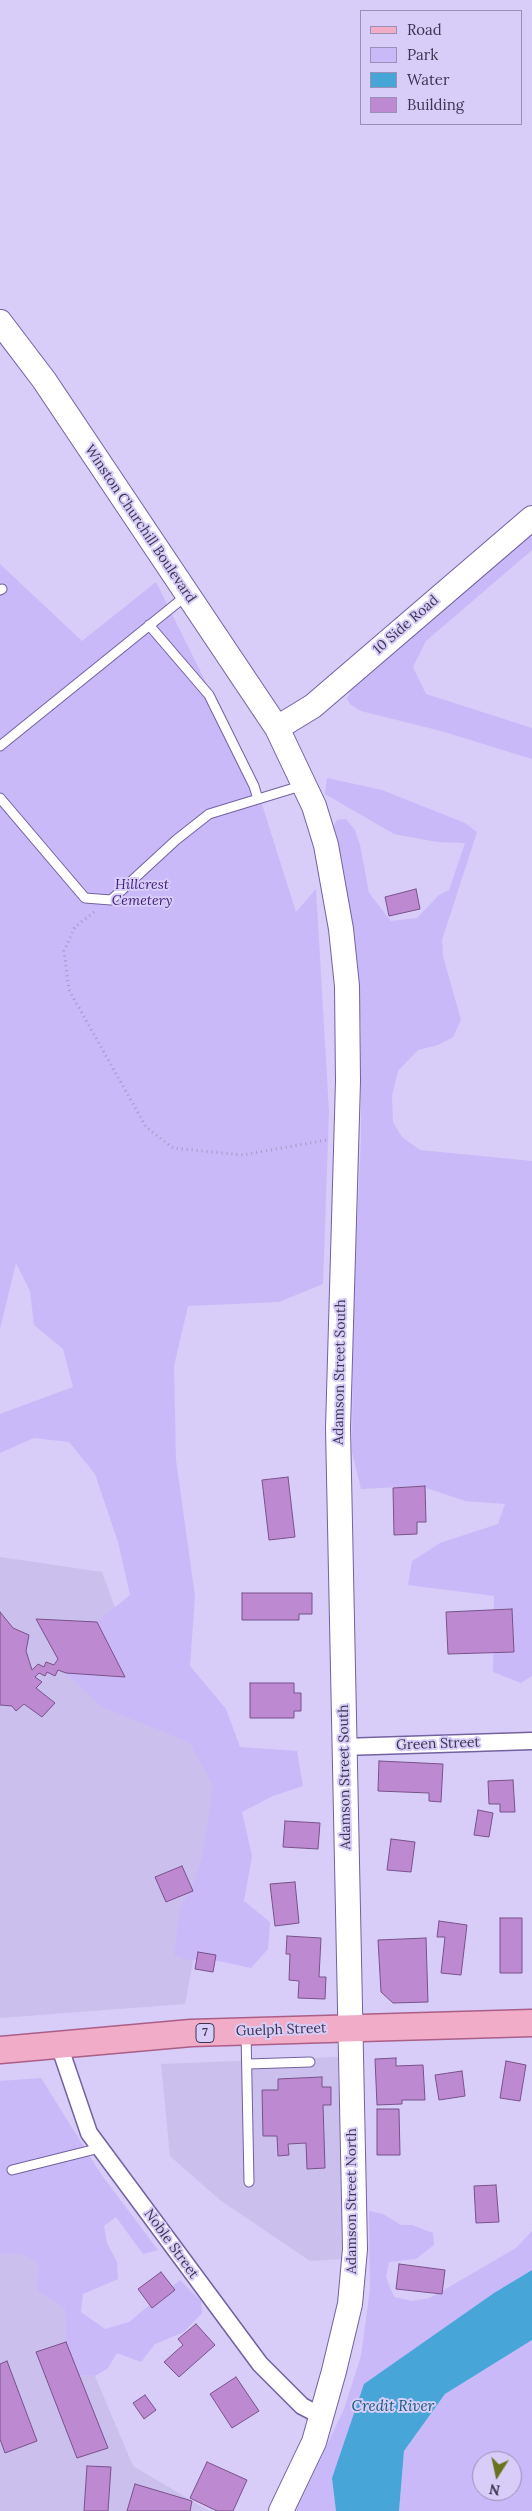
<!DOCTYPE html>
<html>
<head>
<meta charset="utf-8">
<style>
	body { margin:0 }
	#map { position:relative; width:532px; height:2511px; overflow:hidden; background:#d7cdf8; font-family:Lora,serif }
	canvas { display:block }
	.legend { position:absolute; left:360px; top:10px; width:162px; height:115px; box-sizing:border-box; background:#d7cdf8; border:1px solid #9990b5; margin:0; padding:6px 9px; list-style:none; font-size:15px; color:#3c3451 }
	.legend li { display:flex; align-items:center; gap:10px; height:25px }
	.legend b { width:25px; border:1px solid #9990b5 }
	.north { position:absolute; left:472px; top:2451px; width:50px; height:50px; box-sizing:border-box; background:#d7cdf8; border:1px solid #9990b5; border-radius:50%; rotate:190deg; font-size:14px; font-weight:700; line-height:20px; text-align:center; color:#3c3451 }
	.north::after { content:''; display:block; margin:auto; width:18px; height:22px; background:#69731d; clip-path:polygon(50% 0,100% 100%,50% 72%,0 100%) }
</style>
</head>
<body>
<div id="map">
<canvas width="532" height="2511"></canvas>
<ul class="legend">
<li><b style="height:6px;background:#f1acc8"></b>Road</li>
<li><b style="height:14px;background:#c9b9f8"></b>Park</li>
<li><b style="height:14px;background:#47a5d8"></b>Water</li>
<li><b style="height:14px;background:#bd8ad2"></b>Building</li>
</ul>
<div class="north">N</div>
</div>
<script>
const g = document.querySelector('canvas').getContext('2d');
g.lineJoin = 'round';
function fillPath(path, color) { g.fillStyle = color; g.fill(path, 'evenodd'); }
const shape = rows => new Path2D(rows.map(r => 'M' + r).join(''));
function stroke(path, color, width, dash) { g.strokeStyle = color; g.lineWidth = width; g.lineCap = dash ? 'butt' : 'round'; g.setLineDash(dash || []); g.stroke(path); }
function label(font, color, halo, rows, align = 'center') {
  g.font = font + ' Lora,serif'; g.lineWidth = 4; g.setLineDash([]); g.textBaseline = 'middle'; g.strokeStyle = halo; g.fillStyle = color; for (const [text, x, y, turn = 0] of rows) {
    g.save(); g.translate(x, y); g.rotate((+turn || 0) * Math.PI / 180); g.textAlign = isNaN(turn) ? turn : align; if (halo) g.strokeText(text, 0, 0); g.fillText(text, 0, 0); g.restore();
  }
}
fillPath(shape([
	[0,1557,102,1572,140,1676,221,1767,215,1844,185,2004,0,2018],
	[338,2057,342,2259,310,2261,220,2200,170,2156,161,2064],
	[0,2254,26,2255,40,2265,37,2291,65,2309,66,2342,79,2375,95,2376,133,2466,209,2511,0,2511]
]), '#cabfed');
fillPath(shape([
	[532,535,532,550,426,641,413,667,426,694,532,728,532,759,441,731,361,711,350,704,347,699,351,690],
	[0,564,82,641,156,582,254,779,296,912,316,889,329,1112,323,1284,279,1302,188,1306,174,1366,176,1460,195,1596,190,1666,226,1709,240,1747,297,1751,303,1786,273,1796,242,1812,252,1856,244,1901,270,1922,268,1949,251,1968,219,1961,183,1959,174,1954,180,1909,195,1879,203,1855,213,1785,189,1742,102,1707,66,1673,125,1677,97,1622,130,1595,118,1542,95,1474,69,1442,34,1438,0,1453,0,1414,73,1387,63,1349,34,1325,30,1291,16,1263,0,1329],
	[327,778,382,790,465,823,477,832,442,940,443,956,461,1020,453,1037,438,1045,418,1050,398,1071,392,1096,393,1122,402,1137,420,1150,532,1161,532,1676,521,1683,493,1672,494,1596,408,1585,412,1561,440,1543,498,1524,505,1504,465,1501,420,1486,361,1489,352,1452,353,1313,361,1138,361,1027,352,932,333,827,337,820,346,819,355,830,360,845,369,893,391,921,417,918,439,895,449,890,465,843,437,842,394,834,325,794],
	[41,2078,101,2174,158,2250,143,2254,116,2217,104,2226,107,2243,117,2262,118,2279,83,2294,81,2312,105,2329,129,2322,180,2280,201,2301,202,2313,184,2332,155,2344,141,2362,117,2353,108,2368,95,2376,79,2375,66,2342,65,2309,37,2291,39,2265,26,2255,0,2254,0,2081],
	[369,2211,383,2214,401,2225,412,2225,433,2233,434,2245,416,2259,389,2262,386,2277,394,2297,412,2301,430,2298,516,2248,532,2231,532,2270,494,2293,439,2332,344,2446,332,2478,336,2511,296,2511,344,2409,361,2356,370,2289],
	[532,2340,532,2511,399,2511,404,2451,445,2394],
	[482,2461,512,2461,512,2491,482,2491]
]), '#c9b9f8');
fillPath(shape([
	[532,2270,532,2340,445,2394,404,2451,399,2511,336,2511,332,2478,364,2384,494,2293]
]), '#47a5d8');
const building = shape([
	[416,889,420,909,389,916,385,897,416,889],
	[288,1477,295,1537,269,1540,262,1480,288,1477],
	[425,1486,426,1522,417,1522,417,1534,394,1535,393,1488,425,1486],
	[242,1593,312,1593,312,1614,299,1614,299,1620,242,1620,242,1593],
	[512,1609,514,1652,448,1654,446,1612,512,1609],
	[0,1612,13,1628,29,1635,26,1651,32,1670,38,1664,44,1667,46,1662,54,1665,58,1659,36,1619,97,1622,125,1677,66,1673,58,1670,55,1676,47,1672,45,1676,39,1673,35,1677,42,1682,36,1688,55,1703,42,1717,24,1704,16,1711,12,1706,0,1705,0,1612],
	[250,1683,294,1683,294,1693,301,1693,301,1711,294,1711,294,1718,250,1718,250,1683],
	[379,1761,443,1764,441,1802,429,1801,429,1793,378,1791,379,1761],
	[513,1780,515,1812,500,1812,500,1804,489,1804,488,1781,513,1780],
	[478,1810,493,1813,489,1837,474,1835,478,1810],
	[285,1821,320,1823,318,1849,283,1847,285,1821],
	[391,1839,415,1842,411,1872,387,1870,391,1839],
	[182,1866,193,1891,166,1902,155,1877,182,1866],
	[295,1882,299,1923,275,1926,270,1884,295,1882],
	[500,1918,522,1918,522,1973,500,1973,500,1918],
	[439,1921,467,1925,461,1975,441,1973,445,1937,437,1937,439,1921],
	[287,1936,321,1938,319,1977,326,1977,325,1999,298,1998,299,1981,289,1980,290,1954,286,1954,287,1936],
	[426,1938,428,2002,393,2003,381,1992,378,1940,426,1938],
	[198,1952,216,1955,213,1972,195,1969,198,1952],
	[396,2058,396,2066,423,2065,425,2100,402,2100,402,2104,377,2105,375,2059,396,2058],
	[506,2061,526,2065,520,2101,500,2098,506,2061],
	[462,2071,465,2096,439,2100,435,2075,462,2071],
	[322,2077,322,2087,331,2087,331,2105,323,2105,325,2168,307,2169,306,2143,288,2144,289,2155,278,2156,277,2136,263,2136,262,2090,278,2090,278,2079,322,2077],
	[377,2109,399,2109,400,2155,377,2155,377,2109],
	[496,2185,499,2222,476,2223,474,2186,496,2185],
	[399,2264,445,2270,442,2294,396,2289,399,2264],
	[161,2272,175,2290,152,2308,138,2289,161,2272],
	[196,2324,215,2345,179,2377,164,2362,183,2345,178,2339,196,2324],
	[66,2342,108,2448,77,2458,36,2352,66,2342],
	[7,2361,37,2441,5,2453,0,2439,0,2364,7,2361],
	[236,2377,259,2411,232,2428,210,2394,236,2377],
	[145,2395,156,2410,144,2419,133,2403,145,2395],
	[207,2462,247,2480,233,2511,217,2511,190,2498,207,2462],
	[87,2466,111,2467,108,2511,84,2511,87,2466],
	[135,2484,192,2501,190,2511,127,2511,135,2484]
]);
fillPath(building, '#bd8ad2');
stroke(building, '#795189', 1);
const lane = shape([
	[0,590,2,589],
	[149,625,209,695,254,786,258,799],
	[0,746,187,595],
	[0,798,85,898,111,900,176,840,209,814,304,785],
	[246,2033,249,2182],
	[248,2064,310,2062],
	[12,2170,100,2148]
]);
const street = shape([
	[343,1747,532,1741],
	[59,2045,89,2133,260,2364,302,2406,321,2416]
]);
const secondary = shape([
	[0,322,44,380,277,728,314,806,326,845,341,929,347,986,348,1081,338,1428,355,2249,350,2304,334,2371,314,2442,281,2511],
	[277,728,313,706,532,518]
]);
const primary = shape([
	[0,2050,191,2033,532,2023]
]);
stroke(lane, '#7361a0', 11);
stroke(street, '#7361a0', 19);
stroke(secondary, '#7361a0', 26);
stroke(primary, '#ab5e86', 29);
stroke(shape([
	[94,912,75,927,64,951,69,990,146,1127,173,1148,243,1155,326,1140]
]), '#a49ac1', 3, [1, 4]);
stroke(lane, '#fff', 9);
stroke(street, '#fff', 16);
stroke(secondary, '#fff', 24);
stroke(primary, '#f1acc8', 26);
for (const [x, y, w] of [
	[205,2033,18]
]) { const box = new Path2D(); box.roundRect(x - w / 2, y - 9.5, w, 19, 4); g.fillStyle = '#d7cdf8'; g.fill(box); stroke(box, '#3c3451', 1); }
label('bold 12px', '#3c3451', null, [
	["7",205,2033]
]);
label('14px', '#3c3451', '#d7cdf8', [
	["Winston Churchill Boulevard",140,524,56],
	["10 Side Road",406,625,-41],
	["Adamson Street South",340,1372,-89],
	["Green Street",438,1744,-2],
	["Adamson Street South",345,1777,-91],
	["Guelph Street",281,2030,-2],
	["Adamson Street North",352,2201,-90],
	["Noble Street",171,2244,54]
]);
label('italic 14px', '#411c78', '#d7cdf8', [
	["Hillcrest",142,885],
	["Cemetery",142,901]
]);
label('italic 15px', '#165c7f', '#d7cdf8', [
	["Credit River",393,2407]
]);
</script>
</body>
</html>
